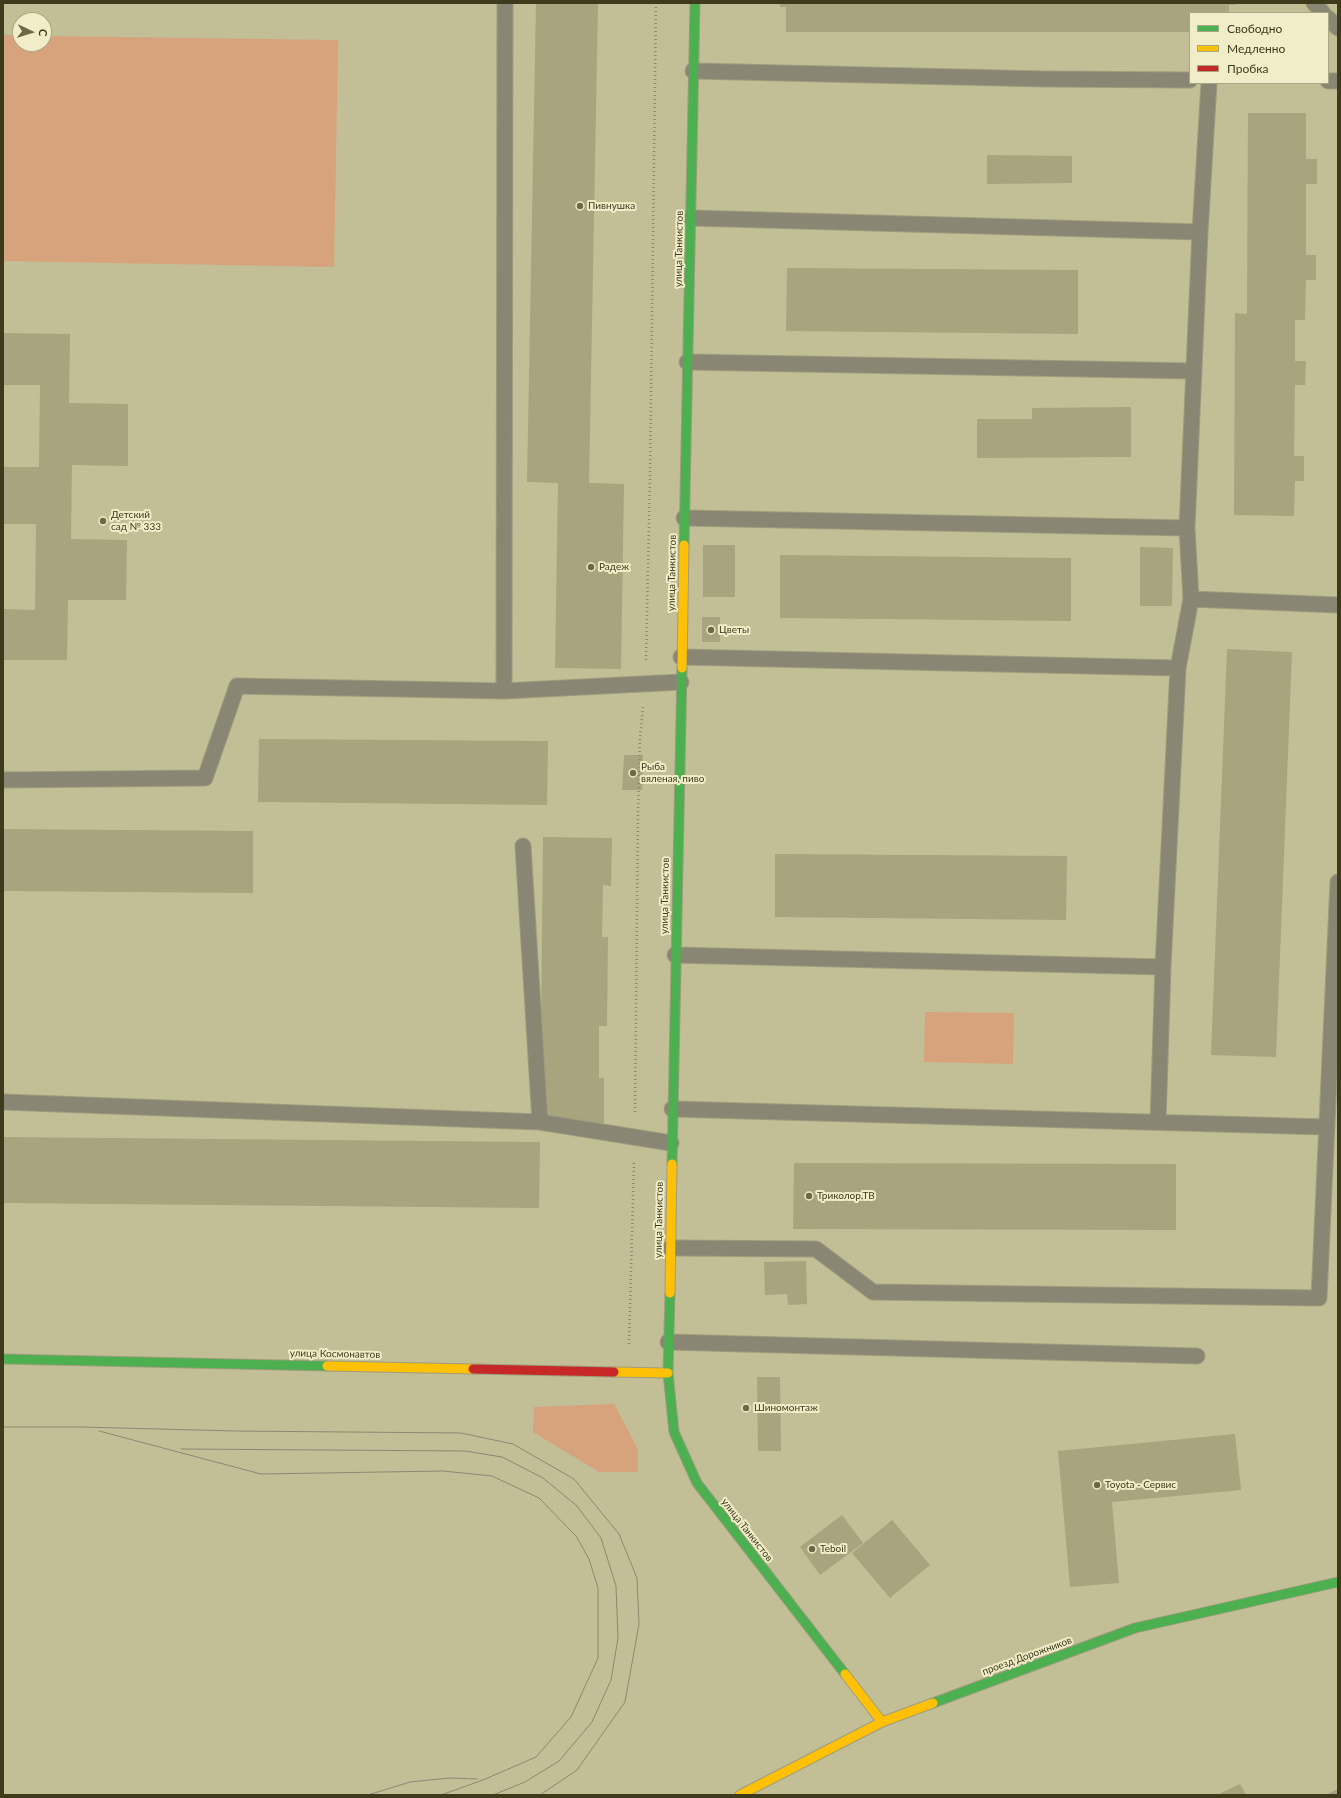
<!DOCTYPE html>
<html>
<head>
<meta charset="utf-8">
<style>
	body { margin:0 }
	#map { position:relative; width:1341px; height:1798px; overflow:hidden; background:#c2be96; font-family:Lato,sans-serif }
	canvas { display:block }
	.frame { position:absolute; inset:0; border:4px solid #3e3b1c; pointer-events:none }
	.legend { position:absolute; left:1189px; top:12px; width:140px; height:72px; box-sizing:border-box; background:#f0edc8; border:1px solid #a9a683; margin:0; padding:5px 7px; list-style:none; font-size:12px; color:#3e3b1c }
	.legend li { display:flex; align-items:center; gap:8px; height:20px }
	.legend b { width:20px; border:1px solid #a9a683 }
	.north { position:absolute; left:12px; top:12px; width:40px; height:40px; box-sizing:border-box; background:#f0edc8; border:1px solid #a9a683; border-radius:50%; rotate:94deg; font-size:11px; font-weight:700; line-height:16px; text-align:center; color:#3e3b1c }
	.north::after { content:''; display:block; margin:auto; width:14px; height:18px; background:#6c6947; clip-path:polygon(50% 0,100% 100%,50% 72%,0 100%) }
</style>
</head>
<body>
<div id="map">
<canvas width="1341" height="1798"></canvas>
<div class="frame"></div>
<ul class="legend">
<li><b style="height:5px;background:#4caf50"></b>Свободно</li>
<li><b style="height:5px;background:#ffc107"></b>Медленно</li>
<li><b style="height:5px;background:#c62828"></b>Пробка</li>
</ul>
<div class="north">С</div>
</div>
<script>
const g = document.querySelector('canvas').getContext('2d');
g.lineJoin = 'round';
function fillPath(path, color) { g.fillStyle = color; g.fill(path, 'evenodd'); }
const shape = rows => new Path2D(rows.map(r => 'M' + r).join(''));
function stroke(path, color, width, dash) { g.strokeStyle = color; g.lineWidth = width; g.lineCap = dash ? 'butt' : 'round'; g.setLineDash(dash || []); g.stroke(path); }
function label(font, color, halo, rows, align = 'center') {
  g.font = font + ' Lato,sans-serif'; g.lineWidth = 4; g.setLineDash([]); g.textBaseline = 'middle'; g.strokeStyle = halo; g.fillStyle = color; for (const [text, x, y, turn = 0] of rows) {
    g.save(); g.translate(x, y); g.rotate((+turn || 0) * Math.PI / 180); g.textAlign = isNaN(turn) ? turn : align; if (halo) g.strokeText(text, 0, 0); g.fillText(text, 0, 0); g.restore();
  }
}
fillPath(shape([
	[3,35,20,35,20,44,44,44,44,36,338,40,334,267,3,261],
	[925,1012,1014,1013,1013,1064,924,1062],
	[614,1404,638,1449,638,1472,599,1472,533,1432,534,1407]
]), '#d7a37c');
fillPath(shape([
	[536,3,598,3,589,483,624,484,621,669,555,668,558,483,527,482],
	[780,3,1235,3,1235,5,1229,5,1229,13,1190,13,1190,32,786,32,786,7,780,7],
	[1248,113,1306,113,1306,159,1317,159,1317,184,1306,184,1306,255,1316,255,1316,280,1306,280,1305,320,1295,320,1295,361,1306,361,1305,385,1295,385,1294,456,1304,456,1304,481,1295,481,1294,516,1234,515,1235,313,1247,314],
	[987,155,1072,156,1072,183,987,184],
	[787,268,1078,270,1078,334,786,331],
	[3,333,70,334,69,403,128,404,128,466,72,465,71,539,127,540,126,600,68,600,67,660,3,660,3,609,35,610,36,524,3,524,3,467,39,467,40,385,3,385],
	[1131,407,1131,457,977,458,977,419,1032,419,1032,408],
	[703,545,735,545,735,597,703,597],
	[1140,547,1173,548,1172,606,1140,606],
	[780,555,1071,558,1071,621,780,618],
	[702,617,720,617,720,642,702,642],
	[1227,649,1292,652,1276,1057,1211,1055],
	[259,739,548,741,547,805,258,802],
	[624,755,643,755,642,790,622,790],
	[3,829,253,831,253,893,3,891],
	[543,837,612,838,611,886,603,885,602,937,608,937,607,1026,599,1026,599,1078,604,1078,604,1123,540,1122],
	[775,854,1067,856,1066,920,775,917],
	[3,1137,540,1142,539,1208,3,1203],
	[794,1163,1176,1164,1176,1230,793,1229],
	[806,1261,807,1304,788,1305,787,1294,765,1295,764,1262],
	[757,1377,780,1377,781,1451,758,1451],
	[1235,1434,1241,1490,1112,1502,1119,1583,1070,1587,1058,1451],
	[842,1515,863,1543,820,1575,800,1547],
	[892,1520,930,1565,890,1598,852,1553],
	[1240,1784,1246,1795,1217,1795],
	[1338,1789,1338,1795,1325,1795]
]), '#a8a47d');
const lane = shape([
	[505,3,504,691,681,682],
	[1314,3,1323,13],
	[1328,18,1338,28],
	[693,71,1045,79,1190,80],
	[1328,81,1338,81],
	[691,218,1200,232],
	[687,362,1194,371],
	[684,518,1187,528],
	[1191,599,1338,605],
	[681,657,1178,668],
	[3,780,205,778,237,686,504,691],
	[523,846,540,1122,671,1143],
	[675,955,1163,967],
	[3,1102,540,1122],
	[672,1109,1327,1127],
	[1158,1122,1163,967,1178,668,1191,599,1187,528,1200,232,1209,83],
	[670,1248,816,1249,873,1292,1319,1298,1338,882],
	[668,1342,1197,1356]
]);
const fast = shape([
	[684,545,695,3],
	[672,1164,682,668],
	[670,1293,668,1373,674,1432,697,1483,845,1674],
	[3,1359,327,1366],
	[933,1703,1135,1628,1338,1582]
]);
const slow = shape([
	[682,668,684,545],
	[670,1293,672,1164],
	[327,1366,473,1369],
	[614,1372,668,1373],
	[845,1674,882,1722],
	[740,1795,882,1722,933,1703]
]);
const jam = shape([
	[473,1369,614,1372]
]);
stroke(lane, '#9f9c7c', 17);
stroke(fast, '#9f9c7c', 11);
stroke(slow, '#9f9c7c', 11);
stroke(jam, '#9f9c7c', 11);
stroke(shape([
	[646,660,650,475,656,3],
	[635,1112,638,812,640,738,643,707],
	[629,1344,634,1161]
]), '#898772', 2.5, [1, 3]);
stroke(lane, '#898774', 15);
stroke(fast, '#4caf50', 9);
stroke(slow, '#ffc107', 9);
stroke(jam, '#c62828', 9);
stroke(shape([
	[3,1427,82,1427,235,1431,461,1433,513,1444,574,1479,619,1534,637,1578,639,1624,625,1702,577,1770,540,1795],
	[99,1431,261,1474,443,1471,492,1476,539,1498,576,1536,589,1559,598,1588,598,1658,571,1717,536,1757,483,1780,441,1795],
	[181,1449,465,1451,502,1457,543,1478,577,1506,601,1538,616,1586,618,1638,611,1680,592,1722,559,1761,525,1782,493,1795],
	[368,1795,410,1782,449,1778,477,1779]
]), '#8b8972', 1);
for (const [x, y, r, color] of [
	[580,206,4,"#6c6947"],
	[103,521,4,"#6c6947"],
	[591,567,4,"#6c6947"],
	[711,630,4,"#6c6947"],
	[633,773,4,"#6c6947"],
	[809,1196,4,"#6c6947"],
	[746,1408,4,"#6c6947"],
	[1097,1485,4,"#6c6947"],
	[812,1549,4,"#6c6947"]
]) { const dot = new Path2D(); dot.arc(x, y, r, 0, 2 * Math.PI); g.fillStyle = color; g.fill(dot); stroke(dot, '#f0edc8', 1.5); }
label('10px', '#3e3b1c', '#f0edc8', [
	["Пивнушка",588,206],
	["Детский",111,515],
	["сад № 333",111,527],
	["Радеж",599,567],
	["Цветы",719,630],
	["Рыба",641,767],
	["вяленая, пиво",641,779],
	["Триколор.ТВ",817,1196],
	["Шиномонтаж",754,1408],
	["Toyota - Сервис",1105,1485],
	["Teboil",820,1549]
], 'left');
label('10px', '#3e3b1c', '#f0edc8', [
	["улица Танкистов",679,249,-89],
	["улица Танкистов",672,573,-89],
	["улица Танкистов",665,896,-89],
	["улица Танкистов",659,1220,-89],
	["улица Космонавтов",335,1354,1],
	["улица Танкистов",747,1530,52],
	["проезд Дорожников",1027,1656,-20]
]);
</script>
</body>
</html>
